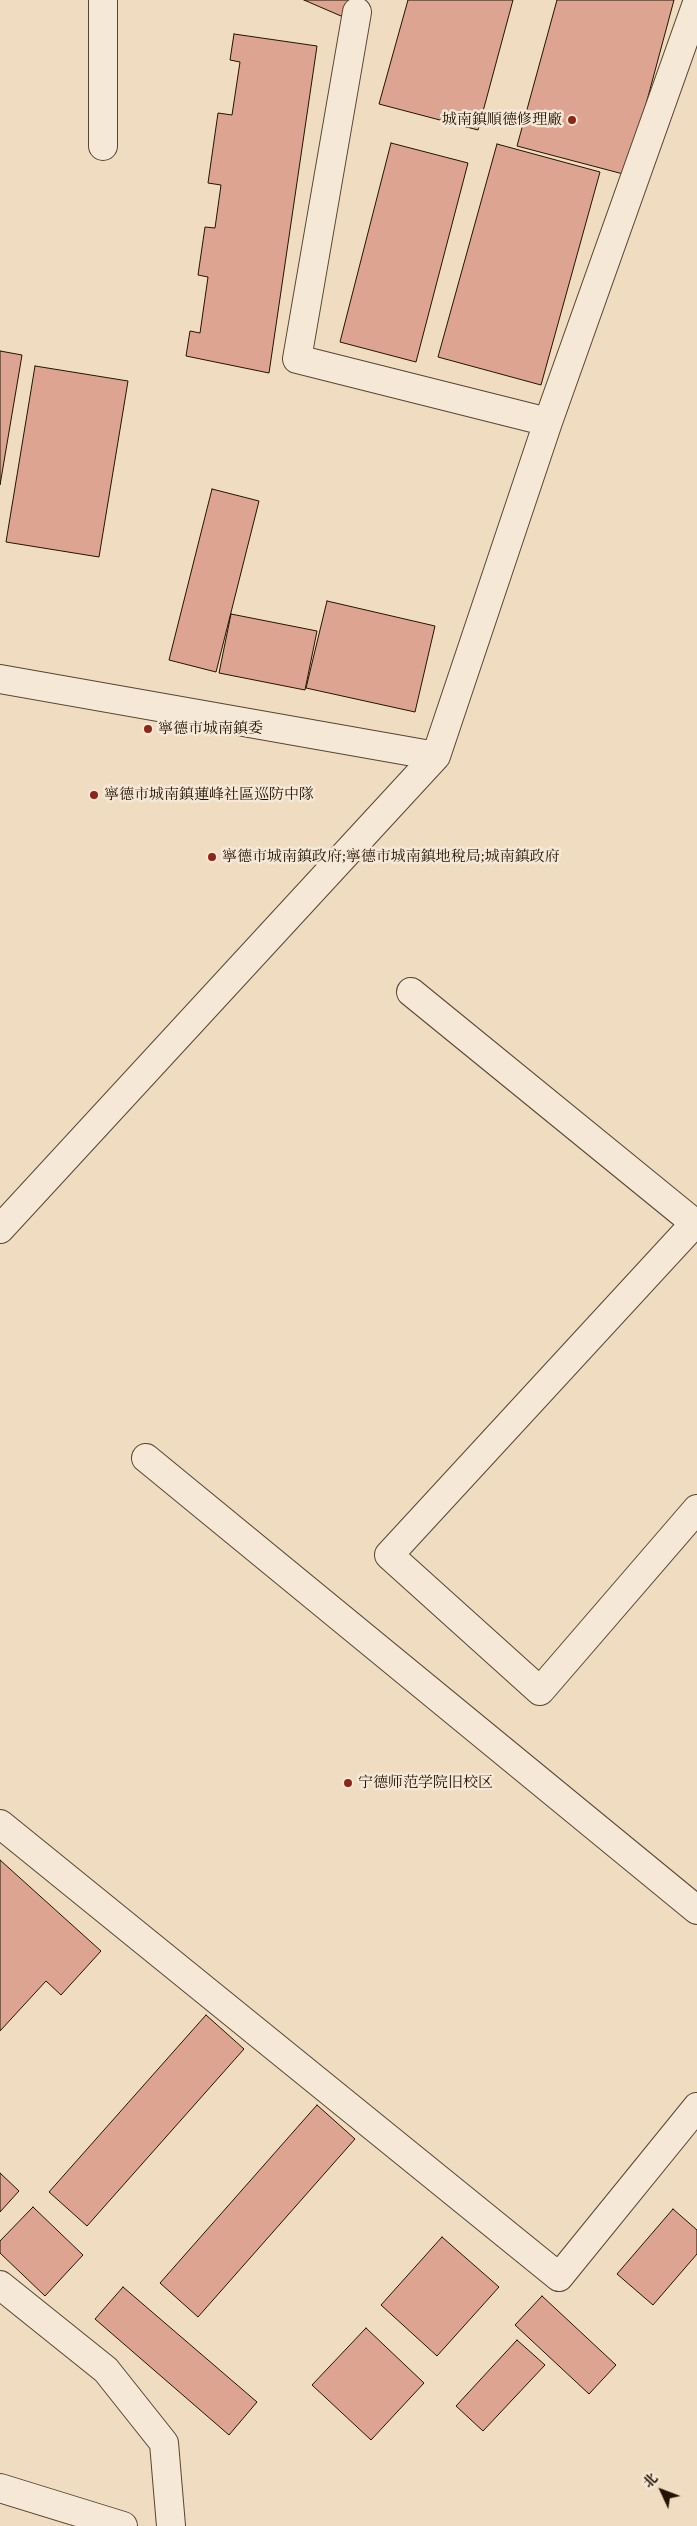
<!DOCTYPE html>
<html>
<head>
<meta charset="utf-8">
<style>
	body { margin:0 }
	#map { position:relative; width:697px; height:2526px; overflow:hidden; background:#efdcc1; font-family:"IM FELL French Canon","Noto Serif SC",serif }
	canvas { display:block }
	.north { position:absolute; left:637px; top:2466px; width:50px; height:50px; -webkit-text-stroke:4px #f5e8d7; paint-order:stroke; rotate:313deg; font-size:14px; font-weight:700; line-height:20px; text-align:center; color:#231401 }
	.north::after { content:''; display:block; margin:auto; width:18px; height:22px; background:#231401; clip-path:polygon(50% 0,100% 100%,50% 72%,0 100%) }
</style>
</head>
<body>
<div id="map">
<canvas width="697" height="2526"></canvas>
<div class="north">北</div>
</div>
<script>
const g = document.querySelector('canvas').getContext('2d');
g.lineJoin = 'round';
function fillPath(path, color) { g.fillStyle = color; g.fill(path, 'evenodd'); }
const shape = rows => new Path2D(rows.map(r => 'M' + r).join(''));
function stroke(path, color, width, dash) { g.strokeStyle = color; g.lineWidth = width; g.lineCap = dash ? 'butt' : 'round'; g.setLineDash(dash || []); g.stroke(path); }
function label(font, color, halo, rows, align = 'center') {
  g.font = font + ' "IM FELL French Canon","Noto Serif SC",serif'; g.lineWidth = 5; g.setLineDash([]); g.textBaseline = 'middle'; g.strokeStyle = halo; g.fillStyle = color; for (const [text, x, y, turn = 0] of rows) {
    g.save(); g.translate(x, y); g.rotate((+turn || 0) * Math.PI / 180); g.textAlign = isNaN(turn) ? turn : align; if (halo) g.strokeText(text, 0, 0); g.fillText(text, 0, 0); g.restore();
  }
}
const building = shape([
	[304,0,358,0,341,16,304,0],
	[408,0,513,0,478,130,379,104,408,0],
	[557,0,674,0,627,175,517,146,557,0],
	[234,34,317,46,269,373,186,356,190,331,200,333,208,277,198,275,205,227,215,228,221,185,208,183,218,113,232,115,240,62,230,60,234,34],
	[391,143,468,163,416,362,340,342,391,143],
	[497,144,600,172,541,385,438,357,497,144],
	[0,351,22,355,0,485,0,351],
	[35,366,128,381,99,557,6,542,35,366],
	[212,489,259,501,216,672,169,660,212,489],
	[327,601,435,626,415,712,306,688,327,601],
	[231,614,317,631,305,690,219,673,231,614],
	[0,1860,101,1951,61,1995,46,1981,0,2031,0,1860],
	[206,2015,244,2049,87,2226,49,2192,206,2015],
	[317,2105,355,2139,198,2317,160,2283,317,2105],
	[0,2173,19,2191,0,2212,0,2173],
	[33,2207,83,2255,45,2296,0,2253,0,2241,33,2207],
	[673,2209,697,2230,697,2254,653,2305,617,2274,673,2209],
	[442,2237,499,2287,437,2356,381,2305,442,2237],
	[123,2287,257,2402,229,2435,95,2319,123,2287],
	[542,2296,616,2365,589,2394,515,2325,542,2296],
	[366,2328,424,2383,371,2440,312,2385,366,2328],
	[517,2340,545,2365,483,2431,456,2406,517,2340]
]);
fillPath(building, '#dda492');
stroke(building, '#231401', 1);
const minor = shape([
	[103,0,103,146],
	[357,12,297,359,548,422],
	[0,679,436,756,548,422,697,3],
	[411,992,697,1225],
	[695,1223,389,1555,540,1691,697,1509],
	[0,1229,436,756],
	[146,1458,697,1910],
	[0,1824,559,2277,697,2107],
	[0,2285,106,2370,164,2443,171,2526],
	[0,2488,123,2526]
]);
stroke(minor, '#564631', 30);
stroke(minor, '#f5e8d7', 28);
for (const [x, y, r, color] of [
	[572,120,5,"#8f2418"],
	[148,729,5,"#8f2418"],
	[94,795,5,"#8f2418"],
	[212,857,5,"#8f2418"],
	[348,1783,5,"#8f2418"]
]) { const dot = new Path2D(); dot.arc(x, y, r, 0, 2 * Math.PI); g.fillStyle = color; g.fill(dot); stroke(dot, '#f5e8d7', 2); }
label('15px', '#231401', '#f5e8d7', [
	["城南鎮順德修理廠",562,120,"right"],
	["寧德市城南鎮委",158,729],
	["寧德市城南鎮蓮峰社區巡防中隊",104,795],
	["寧德市城南鎮政府;寧德市城南鎮地稅局;城南鎮政府",222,857],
	["宁德师范学院旧校区",358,1783]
], 'left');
</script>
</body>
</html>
